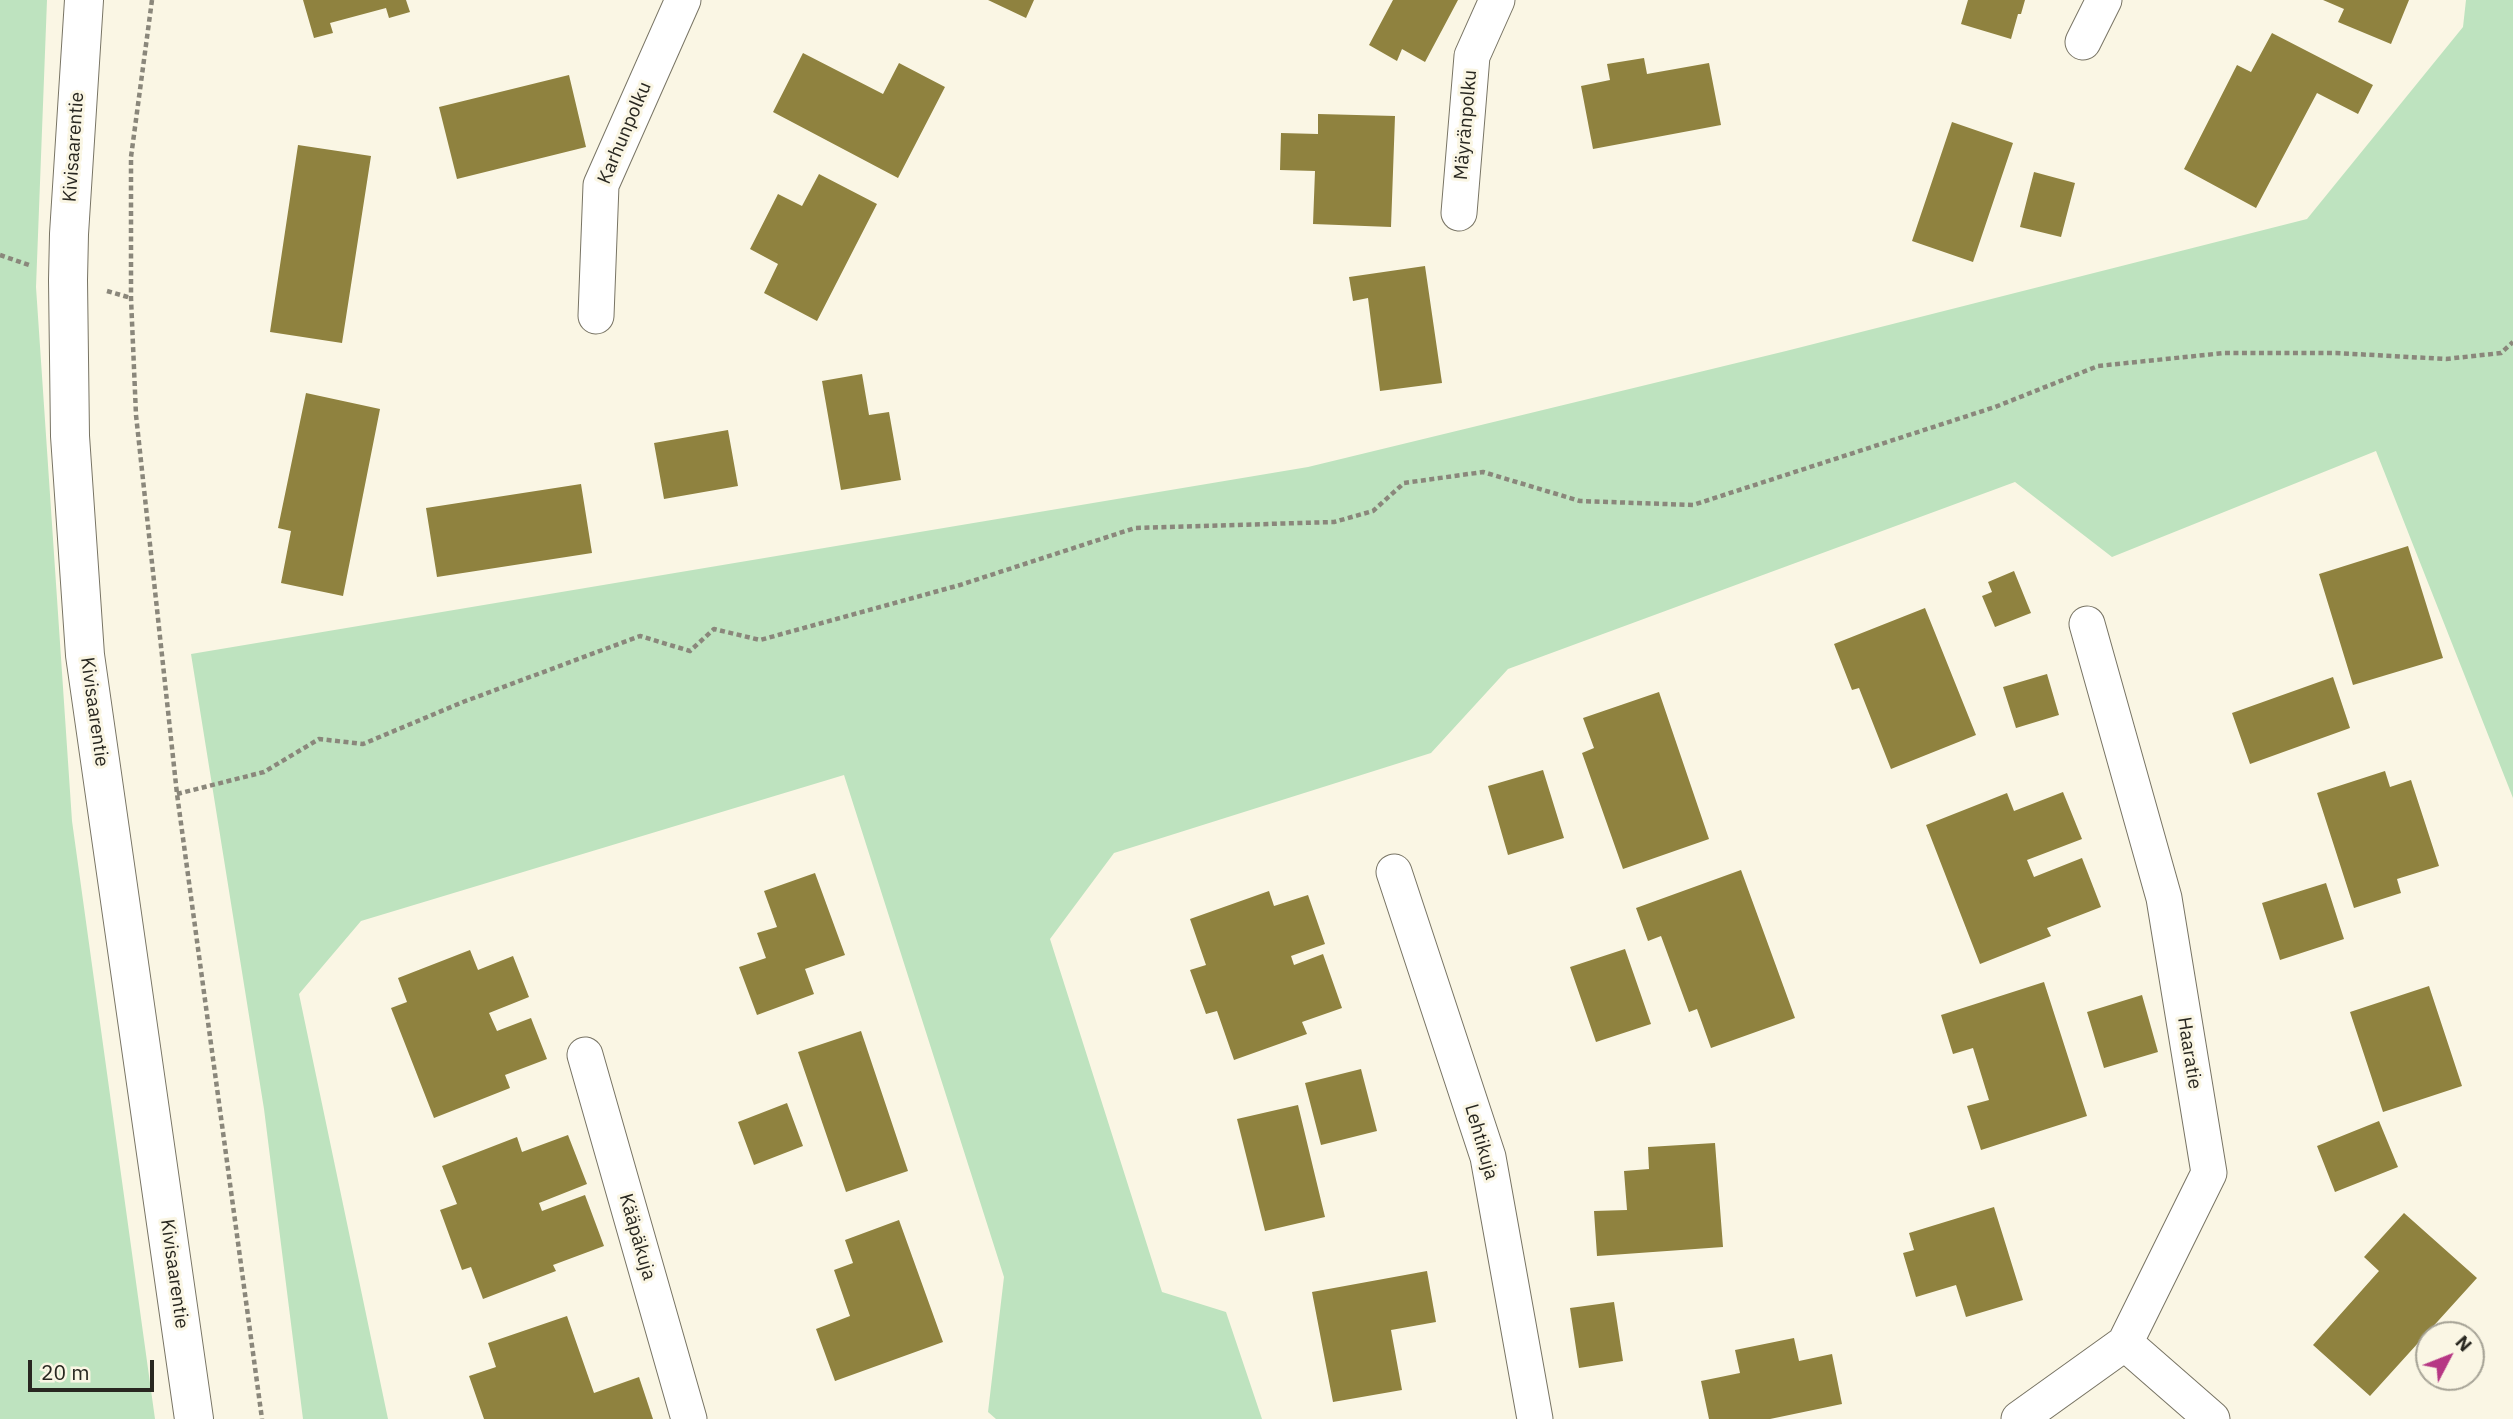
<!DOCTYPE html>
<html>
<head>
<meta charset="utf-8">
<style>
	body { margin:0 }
	#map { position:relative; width:2513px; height:1419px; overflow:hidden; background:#faf6e4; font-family:"IBM Plex Sans",sans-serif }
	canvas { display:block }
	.north { position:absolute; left:2415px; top:1321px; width:70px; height:70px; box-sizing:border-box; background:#faf6e4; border:2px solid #a6a396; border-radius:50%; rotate:48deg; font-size:19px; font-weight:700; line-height:28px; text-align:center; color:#282720 }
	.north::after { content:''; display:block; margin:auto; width:24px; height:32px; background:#b63784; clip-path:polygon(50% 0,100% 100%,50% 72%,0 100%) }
	.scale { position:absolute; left:28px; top:1360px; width:126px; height:32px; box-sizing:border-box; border:4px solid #282720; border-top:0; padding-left:9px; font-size:21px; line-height:24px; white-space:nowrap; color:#282720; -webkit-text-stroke:5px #faf6e4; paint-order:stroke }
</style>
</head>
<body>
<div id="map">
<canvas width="2513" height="1419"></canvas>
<div class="north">N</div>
<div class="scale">20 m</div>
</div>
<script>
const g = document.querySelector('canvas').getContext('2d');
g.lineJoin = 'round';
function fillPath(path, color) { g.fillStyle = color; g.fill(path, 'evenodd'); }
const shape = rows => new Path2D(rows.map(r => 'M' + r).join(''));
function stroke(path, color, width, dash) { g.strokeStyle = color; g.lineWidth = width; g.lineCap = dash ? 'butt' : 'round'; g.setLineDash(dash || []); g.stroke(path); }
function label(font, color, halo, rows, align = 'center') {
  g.font = font + ' "IBM Plex Sans",sans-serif'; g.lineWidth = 6; g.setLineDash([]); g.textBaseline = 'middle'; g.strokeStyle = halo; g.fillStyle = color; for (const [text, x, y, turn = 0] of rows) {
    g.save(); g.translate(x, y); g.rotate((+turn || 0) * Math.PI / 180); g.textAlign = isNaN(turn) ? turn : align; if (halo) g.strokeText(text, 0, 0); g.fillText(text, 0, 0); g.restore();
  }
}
fillPath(shape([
	[0,0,47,0,36,287,72,821,155,1419,0,1419],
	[2466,0,2513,0,2513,798,2376,451,2112,557,2015,482,1508,669,1431,753,1114,853,1050,939,1162,1292,1226,1312,1262,1419,996,1419,988,1412,1004,1277,844,775,361,921,299,994,388,1419,303,1419,264,1109,191,654,1308,467,1786,351,2307,219,2463,27]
]), '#bee3bf');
fillPath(shape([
	[303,0,406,0,410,12,389,18,386,8,330,23,333,33,314,38],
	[988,0,1034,0,1026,18],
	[1393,0,1458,0,1425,62,1402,49,1397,61,1369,45],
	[1968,0,2025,0,2021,14,2018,14,2011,39,1961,24],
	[2323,0,2409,0,2391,44,2338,22,2344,9],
	[2272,33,2373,85,2358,114,2317,93,2256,208,2184,169,2237,65,2251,72],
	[803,53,883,94,899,63,945,87,898,178,773,112],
	[1644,58,1647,74,1709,63,1721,125,1593,149,1581,86,1610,80,1607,64],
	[569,75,586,147,457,179,439,107],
	[1318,114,1395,116,1391,227,1313,224,1315,171,1280,170,1281,133,1318,134],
	[1952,122,2013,143,1973,262,1912,241],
	[298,145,371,156,342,343,270,332],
	[2034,172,2075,183,2061,237,2020,227],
	[819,174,877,204,817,321,764,293,778,264,750,249,778,194,802,206],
	[1425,266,1442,383,1380,391,1368,298,1353,301,1349,277],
	[862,374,869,415,889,412,901,480,841,490,822,381],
	[306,393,380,409,343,596,281,583,291,531,278,528],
	[728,430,738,486,664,499,654,443],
	[581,484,592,553,437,577,426,508],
	[2408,546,2443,658,2353,685,2319,574],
	[2014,571,2031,613,1995,627,1982,596,1992,592,1988,582],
	[1925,608,1976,735,1891,769,1859,688,1852,690,1834,644],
	[2047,674,2059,715,2016,728,2003,687],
	[2333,677,2350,728,2250,764,2232,713],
	[1659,692,1709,839,1623,869,1582,753,1594,748,1583,718],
	[1543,770,1564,838,1508,855,1488,786],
	[2385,771,2390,787,2411,780,2439,866,2397,879,2401,893,2354,908,2317,793],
	[2063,792,2082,839,2027,860,2034,877,2082,858,2101,907,2047,928,2051,936,1980,964,1926,825,2007,793,2014,811],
	[1741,870,1795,1018,1711,1048,1697,1009,1689,1012,1661,936,1648,941,1636,908],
	[815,873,845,955,805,969,814,994,757,1015,739,967,766,958,757,933,777,927,764,891],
	[2326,883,2344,939,2280,960,2262,903],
	[1269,891,1274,906,1308,895,1325,944,1291,956,1294,965,1323,954,1342,1008,1302,1022,1307,1034,1234,1060,1217,1011,1206,1014,1190,970,1206,965,1190,919],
	[1625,949,1651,1024,1596,1042,1570,967],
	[470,950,478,970,513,956,529,997,489,1013,497,1031,531,1018,547,1059,505,1075,510,1088,434,1118,391,1008,407,1002,398,978],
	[2044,982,2087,1116,1981,1150,1967,1106,1989,1100,1973,1048,1953,1054,1941,1015],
	[2429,986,2462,1086,2383,1112,2350,1012],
	[2142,995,2158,1052,2104,1068,2087,1012],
	[861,1031,908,1171,846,1192,798,1052],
	[1361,1069,1377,1131,1321,1145,1305,1083],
	[787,1103,803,1146,754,1165,738,1122],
	[1298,1105,1325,1217,1265,1231,1237,1119],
	[2379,1121,2398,1167,2335,1192,2317,1146],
	[568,1135,587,1184,539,1203,542,1211,585,1195,604,1246,553,1265,556,1271,483,1299,471,1267,462,1270,440,1210,457,1204,442,1166,517,1137,522,1152],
	[1715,1143,1723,1247,1597,1256,1594,1211,1627,1210,1624,1171,1649,1169,1648,1147],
	[1994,1207,2023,1300,1966,1317,1956,1285,1916,1297,1903,1253,1914,1250,1909,1233],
	[2404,1213,2477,1278,2370,1396,2313,1345,2379,1271,2364,1257],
	[899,1220,943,1342,835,1381,816,1329,850,1316,834,1270,853,1263,845,1240],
	[1427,1271,1436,1322,1391,1330,1402,1390,1333,1402,1312,1292],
	[1614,1302,1623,1361,1579,1368,1570,1308],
	[567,1316,594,1393,639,1377,653,1419,484,1419,469,1376,496,1367,488,1343],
	[1794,1338,1799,1361,1832,1354,1842,1404,1770,1419,1709,1419,1701,1381,1740,1373,1735,1350]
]), '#8f823f');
const minor = shape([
	[2083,42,2104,0],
	[1459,213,1472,56,1497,0],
	[596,316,601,185,683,0],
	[1394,872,1488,1157,1535,1419],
	[585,1055,689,1419],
	[2125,1343,2212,1419],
	[2019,1419,2125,1343,2209,1173,2164,898,2087,624]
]);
const tertiary = shape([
	[84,0,69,234,68,280,70,436,85,655,194,1419]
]);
stroke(minor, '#787464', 37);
stroke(tertiary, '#787464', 40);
stroke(shape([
	[152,0,131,157,131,298,136,415,177,794,262,1419],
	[0,255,29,265],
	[107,291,131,298],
	[177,794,264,772,319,739,363,744,463,702,640,636,690,651,714,629,760,640,960,585,1135,528,1334,522,1373,511,1404,483,1483,472,1580,501,1693,505,1995,407,2098,366,2224,353,2336,353,2446,359,2501,353,2513,342]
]), '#8a877b', 4.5, [5, 3.5]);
stroke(minor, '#fff', 35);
stroke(tertiary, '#fff', 38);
label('19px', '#282720', '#faf6e4', [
	["Mäyränpolku",1466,125,-85],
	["Karhunpolku",625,133,-67],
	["Kivisaarentie",74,147,-86],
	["Kivisaarentie",94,712,82],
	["Haaratie",2189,1053,81],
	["Lehtikuja",1481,1142,74],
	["Kääpäkuja",637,1237,74],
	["Kivisaarentie",174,1274,82]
]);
</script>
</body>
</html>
